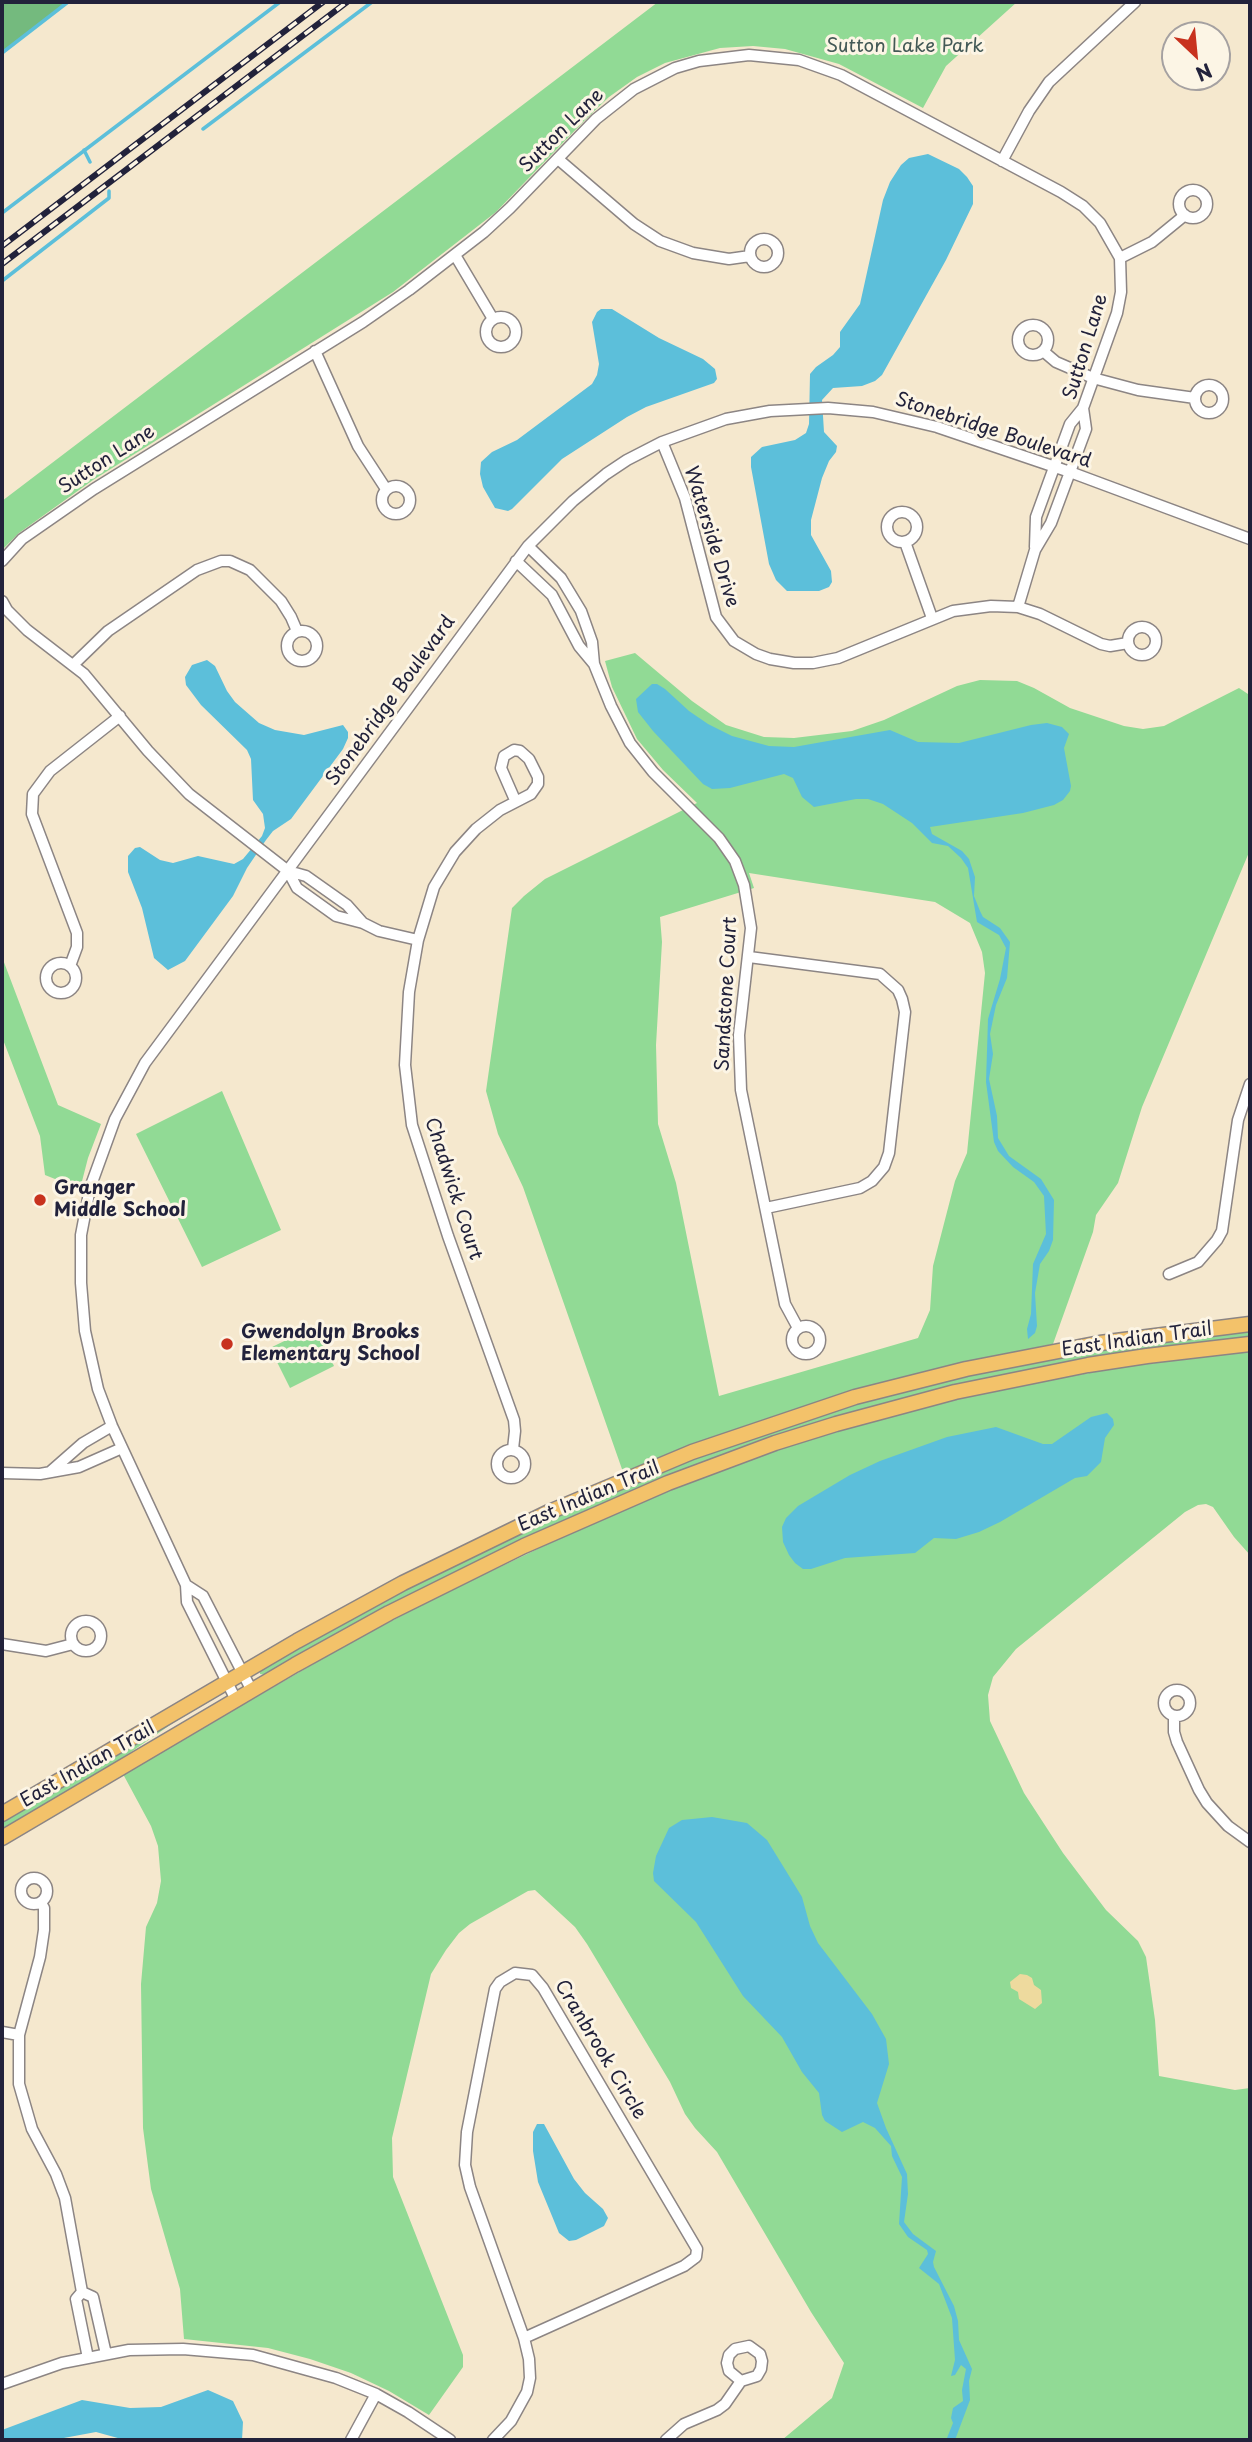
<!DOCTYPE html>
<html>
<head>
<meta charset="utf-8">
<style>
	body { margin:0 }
	#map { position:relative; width:1252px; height:2442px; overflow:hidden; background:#f5e8ce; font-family:"Playpen Sans",sans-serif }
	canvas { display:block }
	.frame { position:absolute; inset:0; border:4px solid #22223b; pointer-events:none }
	.north { position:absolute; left:1161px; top:21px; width:70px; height:70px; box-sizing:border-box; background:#fcf5e5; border:2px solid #a5a1a1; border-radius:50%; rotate:154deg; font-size:19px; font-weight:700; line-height:28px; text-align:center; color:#22223b }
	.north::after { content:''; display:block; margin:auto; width:24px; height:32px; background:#c8321e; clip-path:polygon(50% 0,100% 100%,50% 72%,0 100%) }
</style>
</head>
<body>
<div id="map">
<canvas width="1252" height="2442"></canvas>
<div class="frame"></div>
<div class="north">N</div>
</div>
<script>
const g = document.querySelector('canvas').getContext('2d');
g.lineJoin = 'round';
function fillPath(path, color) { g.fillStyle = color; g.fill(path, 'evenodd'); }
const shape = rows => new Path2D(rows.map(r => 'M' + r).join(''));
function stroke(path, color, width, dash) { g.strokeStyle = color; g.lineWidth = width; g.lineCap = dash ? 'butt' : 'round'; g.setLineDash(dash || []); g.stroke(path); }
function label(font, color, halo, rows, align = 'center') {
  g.font = font + ' "Playpen Sans",sans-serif'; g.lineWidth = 6; g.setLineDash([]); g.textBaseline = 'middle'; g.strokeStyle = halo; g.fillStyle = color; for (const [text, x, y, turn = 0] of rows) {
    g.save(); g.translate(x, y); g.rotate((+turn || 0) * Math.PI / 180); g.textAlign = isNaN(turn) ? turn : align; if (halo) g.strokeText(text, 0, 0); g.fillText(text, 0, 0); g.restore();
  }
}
fillPath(shape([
	[658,2,1017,2,946,66,923,108,839,64,785,49,753,46,720,48,665,63,637,77,609,97,586,119,496,212,393,292,93,480,19,533,2,550,2,501],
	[635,653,692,701,726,725,764,737,794,738,852,731,884,720,957,686,980,680,1017,681,1034,688,1070,708,1124,726,1143,729,1164,726,1239,688,1248,694,1250,704,1250,850,1142,1107,1118,1183,1096,1215,1093,1232,1053,1344,946,1366,826,1399,751,1424,623,1472,523,1187,498,1134,486,1091,512,908,524,896,545,879,697,803,663,770,637,739,612,687,605,661],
	[749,873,935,902,970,923,982,952,985,973,967,1153,955,1181,933,1266,930,1310,918,1338,719,1396,676,1183,658,1124,656,1045,662,942,660,917,754,888],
	[2,957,58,1105,101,1124,88,1158,80,1189,45,1175,40,1136,2,1037],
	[222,1091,281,1230,202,1267,136,1134],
	[315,1326,334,1366,290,1388,270,1348],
	[1250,1330,1250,1338,1082,1359,1017,1372,861,1410,800,1429,663,1478,559,1523,513,1544,266,1675,260,1674,260,1671,342,1623,446,1568,580,1505,705,1454,868,1400,957,1377,1085,1351],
	[1249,1351,1250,1555,1234,1537,1213,1507,1206,1504,1198,1505,1185,1512,1016,1649,993,1677,988,1695,990,1721,1024,1793,1063,1853,1106,1910,1138,1941,1146,1957,1155,2020,1159,2076,1235,2090,1250,2088,1250,2440,782,2440,832,2398,844,2363,811,2312,717,2152,695,2128,685,2114,670,2082,587,1944,575,1927,535,1890,528,1891,470,1924,459,1933,446,1950,431,1974,392,2138,393,2177,463,2355,463,2367,429,2415,389,2391,351,2373,310,2359,268,2348,184,2339,180,2289,151,2189,143,2128,141,1984,146,1927,157,1903,161,1881,158,1846,151,1826,123,1774,355,1640,441,1595,588,1525,715,1472,785,1446,953,1398,1116,1368],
	[216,1695,217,1697,173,1723,105,1770,2,1831,2,1822]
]), '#91da95');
fillPath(shape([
	[2,2,70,2,2,53]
]), '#74ba7e');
fillPath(shape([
	[1020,1974,1027,1975,1032,1978,1034,1985,1041,1990,1042,2003,1035,2009,1019,1999,1018,1992,1011,1988,1010,1982]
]), '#eeda9e');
fillPath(shape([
	[928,154,959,169,967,177,973,186,973,204,946,260,882,375,875,381,862,386,833,388,822,400,824,432,837,446,836,452,829,461,822,478,811,520,811,535,831,571,832,582,829,587,819,591,787,591,776,580,769,564,751,467,751,457,762,447,795,440,806,433,809,424,810,374,816,367,833,355,840,347,840,332,860,304,883,200,890,182,901,165,909,158],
	[601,309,612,309,659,338,703,359,715,369,717,379,714,383,646,407,627,417,562,459,512,509,508,511,495,508,483,487,480,474,481,462,492,452,517,440,592,384,597,375,599,364,592,322,597,312],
	[207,660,215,666,227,691,235,702,259,723,275,730,304,735,343,725,348,732,348,738,343,749,291,819,273,831,266,840,247,868,233,896,185,961,168,970,154,958,142,908,128,872,128,856,135,848,140,847,160,860,173,863,198,856,234,864,243,859,262,836,265,828,263,814,253,800,251,759,247,750,201,705,186,685,185,677,192,665],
	[652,684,657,684,665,689,689,711,708,724,732,736,769,746,794,747,890,730,918,742,959,743,1031,725,1047,723,1062,727,1069,734,1064,748,1071,786,1070,791,1063,800,1054,805,1023,813,930,827,932,834,962,851,969,859,975,877,974,896,980,911,983,917,1000,928,1010,942,1007,978,996,1005,990,1034,993,1054,989,1079,997,1116,998,1138,1009,1156,1041,1179,1054,1200,1053,1240,1049,1251,1040,1264,1035,1293,1037,1326,1035,1333,1028,1339,1027,1329,1031,1314,1033,1264,1046,1234,1044,1196,1034,1182,1013,1167,998,1151,994,1142,986,1082,988,1019,1000,979,1006,948,999,935,977,922,968,868,961,858,948,846,932,843,912,823,883,804,868,799,856,799,814,807,802,797,793,778,784,774,730,788,712,789,703,784,653,731,638,712,636,699],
	[1107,1413,1113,1419,1114,1425,1105,1438,1101,1462,1087,1476,1075,1478,1000,1522,979,1532,956,1539,934,1538,915,1553,845,1558,811,1569,803,1569,795,1563,789,1555,783,1542,782,1527,786,1518,798,1506,850,1475,880,1461,947,1437,996,1427,1043,1444,1052,1444,1091,1417],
	[712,1817,747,1823,767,1840,802,1897,810,1926,818,1943,872,2014,886,2039,889,2064,877,2103,886,2128,907,2174,908,2194,904,2222,913,2234,936,2251,933,2262,934,2267,954,2306,958,2321,959,2340,972,2369,969,2381,970,2400,955,2440,948,2440,947,2438,953,2423,951,2418,953,2408,963,2401,962,2390,966,2369,961,2365,955,2375,951,2376,955,2360,952,2318,939,2284,919,2268,928,2254,927,2250,908,2237,899,2224,902,2177,892,2156,891,2146,875,2128,863,2122,842,2132,825,2121,822,2115,819,2093,802,2072,782,2037,743,1996,696,1922,654,1881,653,1873,656,1856,669,1828,682,1820],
	[537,2124,544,2124,574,2179,585,2193,603,2209,608,2218,604,2226,576,2240,569,2241,559,2233,538,2182,533,2151,533,2132],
	[208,2390,233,2401,243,2422,242,2440,125,2440,96,2432,53,2440,2,2440,2,2430,82,2400,130,2408,161,2407]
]), '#5cbfda');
stroke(shape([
	[2,53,68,2],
	[203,129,372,2],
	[84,150,90,162],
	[2,213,280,2],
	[2,281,109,198,109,191]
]), '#5cbfda', 3.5);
const minor = shape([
	[558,159,634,224,660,241,693,253,729,259,750,256],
	[1002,161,1029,111,1049,82,1135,2],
	'1179 204a14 14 0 1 1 28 0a14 14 0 1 1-28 0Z',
	'750 253a14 14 0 1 1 28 0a14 14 0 1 1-28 0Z',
	[455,255,493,319],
	[1120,258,1152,242,1185,215],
	'486 332a15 15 0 1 1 30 0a15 15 0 1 1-30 0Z',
	'1018 340a15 15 0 1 1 30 0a15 15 0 1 1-30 0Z',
	[315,351,358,446,386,489],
	[1043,351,1056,362,1093,378,1138,390,1195,398],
	'1195 399a14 14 0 1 1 28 0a14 14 0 1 1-28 0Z',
	[662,442,685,498,716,617,734,641,756,654,770,659,794,663,813,663,838,658,953,611,991,606,1018,607,1040,614,1101,644,1110,646,1128,643],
	'382 500a14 14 0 1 1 28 0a14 14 0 1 1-28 0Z',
	'887 527a15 15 0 1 1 30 0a15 15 0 1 1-30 0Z',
	[905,542,932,618],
	[528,546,561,578,581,611,592,642,594,664,611,706,630,743,653,772,719,838,735,861,744,885,751,928,739,1035,741,1090,785,1304,798,1328],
	[1035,547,1036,517,1048,484,1070,424,1083,408],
	[2,561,22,539,94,489,363,322,409,290,484,232,510,208,596,119,634,89,675,68,699,61,749,55,799,60,841,75,1061,192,1083,206,1100,223,1120,258,1121,292,1117,313,1083,408,1086,429,1051,523,1035,550,1018,607],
	[516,561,552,595,579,646,594,664],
	[2,601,7,610,27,630,84,674,148,751,189,794,288,871,306,876,347,905,363,923],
	'1128 641a14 14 0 1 1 28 0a14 14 0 1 1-28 0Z',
	'287 646a15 15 0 1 1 30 0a15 15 0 1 1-30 0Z',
	[74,664,108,631,197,570,221,561,230,561,250,570,281,601,291,617,297,631],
	[288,871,297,888,336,916,363,923,379,931,418,940],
	[749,957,880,974,898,990,902,999,905,1012,889,1153,884,1167,872,1181,860,1188,766,1208],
	'46 978a15 15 0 1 1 30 0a15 15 0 1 1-30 0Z',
	[70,966,77,947,77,933,32,814,33,794,50,771,120,716],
	[1169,1274,1198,1262,1217,1240,1222,1231,1238,1120,1250,1084],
	'792 1340a14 14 0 1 1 28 0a14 14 0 1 1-28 0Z',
	[513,1449,515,1431,514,1420,448,1236,412,1125,405,1065,409,992,418,940,434,887,455,852,476,829,500,810,531,794,538,784,538,777,529,759,520,751,514,750,504,756,501,768,515,800],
	'497 1464a14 14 0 1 1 28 0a14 14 0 1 1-28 0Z',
	[50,1472,83,1443,112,1426],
	[2,1473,40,1474,79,1467,122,1448],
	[186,1585,203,1596,252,1691],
	'71 1636a15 15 0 1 1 30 0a15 15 0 1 1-30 0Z',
	[2,1644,46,1651,73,1644],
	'1164 1703a13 13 0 1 1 26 0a13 13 0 1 1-26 0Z',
	[236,1700,187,1602,186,1585,112,1426,98,1389,85,1331,81,1283,81,1235,90,1188,115,1119,145,1063,528,546,573,501,606,474,627,460,662,442,726,419,770,411,828,408,873,412,937,427,1070,472,1250,539],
	[1174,1717,1174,1732,1177,1742,1199,1790,1207,1803,1228,1826,1250,1842],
	'21 1891a13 13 0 1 1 26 0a13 13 0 1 1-26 0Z',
	[41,1903,44,1908,44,1930,40,1957,19,2035,19,2084,32,2129,56,2174,65,2198,82,2292,76,2299,88,2358],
	[515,1973,532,1975,543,1988,697,2249,696,2257,684,2266,524,2338,470,2187,465,2165,467,2132,495,1989,500,1982,515,1973],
	[2,2032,19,2035],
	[82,2292,93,2297,106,2354],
	[2,2384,62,2363,129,2350,183,2349,253,2355,336,2378,376,2394,408,2412,450,2440],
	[351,2440,376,2394],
	[493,2440,511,2421,527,2392,530,2378,529,2359,524,2338],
	[666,2440,684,2424,717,2410,725,2404,741,2381,757,2376,761,2369,762,2361,760,2354,749,2346,735,2349,729,2355,727,2363,729,2371,741,2381]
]);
const major = shape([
	[2,1814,297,1641,403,1583,549,1512,692,1452,855,1397,966,1369,1100,1343,1250,1324],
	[2,1838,295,1665,389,1613,524,1546,668,1483,775,1443,836,1424,955,1392,1088,1365,1147,1356,1250,1344]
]);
stroke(minor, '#8c8584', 13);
stroke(major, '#8c8584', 17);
stroke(minor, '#fff', 10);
stroke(major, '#f3c26a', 14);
const rail = shape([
	[2,246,323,2],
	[2,264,347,2]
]);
stroke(rail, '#22223b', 6);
stroke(rail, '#fcf5e5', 3.5, [10]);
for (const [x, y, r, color] of [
	[40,1200,7,"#c8321e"],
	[227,1344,7,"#c8321e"]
]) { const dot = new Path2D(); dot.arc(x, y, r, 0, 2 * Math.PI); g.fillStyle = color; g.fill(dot); stroke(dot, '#fcf5e5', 2.5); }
label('19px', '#435956', '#fcf5e5', [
	["Sutton Lake Park",905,47]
]);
label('19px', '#22223b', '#fcf5e5', [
	["Sutton Lane",562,131,-45],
	["Sutton Lane",1086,347,-73],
	["Stonebridge Boulevard",993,431,18],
	["Sutton Lane",107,460,-33],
	["Waterside Drive",711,537,73],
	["Stonebridge Boulevard",391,701,-54],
	["Sandstone Court",727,994,-87],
	["Chadwick Court",453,1189,72],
	["East Indian Trail",1137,1340,-8],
	["East Indian Trail",589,1497,-23],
	["East Indian Trail",88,1765,-30],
	["Cranbrook Circle",600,2050,59]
]);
label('bold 19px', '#22223b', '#fcf5e5', [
	["Granger",54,1189],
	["Middle School",54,1211],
	["Gwendolyn Brooks",241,1333],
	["Elementary School",241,1355]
], 'left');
</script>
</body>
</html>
